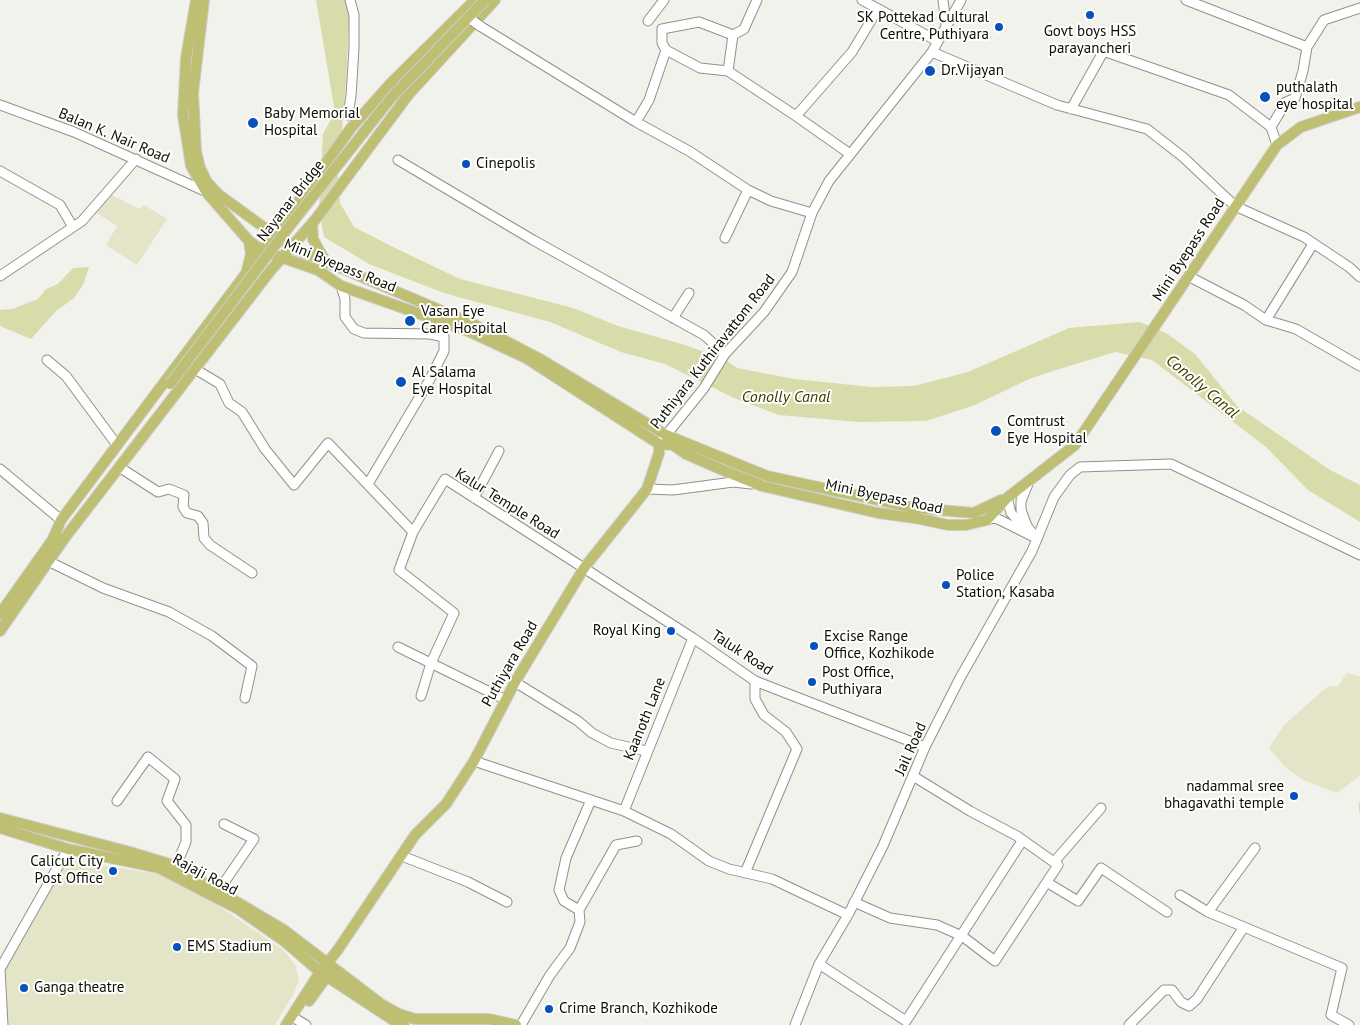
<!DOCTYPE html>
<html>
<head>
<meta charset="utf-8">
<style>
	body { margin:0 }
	canvas { display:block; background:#f1f2eb }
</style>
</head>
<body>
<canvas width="1360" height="1025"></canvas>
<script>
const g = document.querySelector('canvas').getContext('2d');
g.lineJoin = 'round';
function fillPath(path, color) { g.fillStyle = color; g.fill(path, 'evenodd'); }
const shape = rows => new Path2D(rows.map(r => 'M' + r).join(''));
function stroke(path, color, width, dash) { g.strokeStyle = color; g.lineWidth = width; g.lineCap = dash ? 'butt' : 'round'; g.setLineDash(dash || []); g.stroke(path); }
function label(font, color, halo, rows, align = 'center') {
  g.font = font + ' "PT Sans",sans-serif'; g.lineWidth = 4; g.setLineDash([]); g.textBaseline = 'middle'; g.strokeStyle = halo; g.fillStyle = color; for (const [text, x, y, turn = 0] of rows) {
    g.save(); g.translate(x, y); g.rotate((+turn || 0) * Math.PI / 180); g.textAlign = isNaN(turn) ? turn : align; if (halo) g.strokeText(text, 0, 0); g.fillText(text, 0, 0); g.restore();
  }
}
fillPath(shape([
	[108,193,139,209,144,205,167,219,137,265,106,245,117,226,95,212],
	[1347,673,1360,676,1360,776,1337,793,1303,780,1285,767,1269,748,1284,725,1327,687,1338,686],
	[67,860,159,874,182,881,283,950,295,964,299,980,294,993,275,1025,6,1025,5,969]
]), '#e4e5c8');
fillPath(shape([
	[316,0,345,0,349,18,346,81,338,176,340,203,354,227,395,248,460,279,573,308,618,326,685,345,724,359,737,368,794,379,871,387,914,386,968,372,1069,328,1140,322,1166,333,1195,354,1237,406,1330,470,1360,485,1360,522,1308,490,1266,447,1152,360,1115,352,1056,370,1029,379,975,405,926,421,858,422,779,415,734,398,665,364,621,352,550,322,444,293,369,264,324,237,319,209,323,134,335,112],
	[89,267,84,283,74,298,56,311,31,339,0,326,0,310,12,309,38,299,46,289,58,284,73,268]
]), '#d8dbaa');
stroke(shape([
	[1360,803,1360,811]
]), '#d8dbaa', 2);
const minor = shape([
	[862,0,937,41],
	[943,0,946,25],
	[1186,0,1307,47],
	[648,21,664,0],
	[480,26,636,122,689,151,748,190],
	[733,35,699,22,662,29,662,43,666,50,700,68,728,71,796,116],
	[733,35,744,29,757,0],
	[932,52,1057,105,1147,129,1183,157,1235,206,1304,237,1349,267,1360,277],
	[728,71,733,35],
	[0,105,74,132,209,193],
	[1071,109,1102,54,1106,52,1229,95,1271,127,1277,145],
	[348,115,351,96,354,48,354,15,350,0],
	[636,122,649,100,666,50],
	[1271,127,1286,102,1295,98,1303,71,1307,47,1324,20,1360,8],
	[850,154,796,116,852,52,878,9],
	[398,160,533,240,704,335,725,354],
	[0,171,60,205,73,227],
	[725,238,748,190,771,201,812,213],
	[0,276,82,221,136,159],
	[1190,277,1244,305,1266,320,1296,329,1360,366],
	[341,286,345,299,345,317,354,329,364,333,430,334,444,337,444,351,429,381,368,484],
	[673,318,689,293],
	[1266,320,1313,244],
	[47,360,66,376,117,445],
	[195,369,220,384,229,403,242,412,265,449,294,485,328,443,413,532,445,479,693,638,755,681,925,747],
	[659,444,704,388,725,354,764,312,792,272,812,213,829,181,932,52,961,0],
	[119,467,158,492,169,489,184,495,183,507,187,513,198,516,203,523,204,538,210,545,252,573],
	[0,469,61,520],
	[1028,484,1021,501,1021,510,1027,526,1037,539],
	[647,489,673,490,733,482,751,484],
	[474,498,499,451],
	[1007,498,1011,513,1026,529],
	[987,520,994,518,1000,520,1032,536],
	[413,532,399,570,454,613,431,663,421,696],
	[48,561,103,588,169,612,212,636,252,666,245,698],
	[398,647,506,700],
	[515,682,578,721,592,733,611,743,646,751],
	[474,761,624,811,671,834,709,861,729,869,772,879,848,915],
	[117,801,148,757,175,779,167,801,186,825,186,842,176,866],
	[624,811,693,638],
	[1255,848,1208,912,1342,968,1331,1015,1349,1025],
	[402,856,468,882,507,902],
	[1054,862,1101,808],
	[745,873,797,749,786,732,764,715,755,699,755,681],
	[1048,883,1078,901,1101,868,1167,912],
	[219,890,254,839,224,824],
	[1180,895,1208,912],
	[854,902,890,918,937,925,962,936,995,961,1058,865,1017,836,970,811,913,776],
	[579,910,616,845,637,841],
	[819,964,906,1021,1022,841],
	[296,1019,306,1025],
	[3,1025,0,969,68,849],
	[521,1025,550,975,570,948,580,922,579,910,564,901,559,890,566,858,591,800],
	[795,1025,819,964,848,915,883,846,925,747,960,678,1032,551,1054,497,1070,475,1080,467,1171,464,1360,555],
	[1129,1025,1164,990,1172,990,1181,1002,1189,1006,1197,999,1244,927]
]);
const major = shape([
	[196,0,186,58,183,115,191,166,207,193,249,241,263,251,318,270,341,286,468,331,526,358,659,444,673,445,686,454,720,469,762,486,878,513,915,518,948,525,966,525,987,520,1007,498,1075,445,1277,145,1301,127,1360,107],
	[204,0,193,93,196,151,200,168,207,182,218,194,291,247,473,324,540,359,666,435,767,476,915,508,974,513,1001,500],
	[312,223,313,239,325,261],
	[278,230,351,128,390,84,475,0],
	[247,270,251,254,249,241],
	[52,541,61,520,271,240],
	[60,544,271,270,315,220,409,94,495,0],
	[0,614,56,535],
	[0,631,64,539],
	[0,818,130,852,176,866,284,930,381,1004,399,1014,415,1019,489,1019,516,1025],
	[0,828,68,849,159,868,238,909,284,941,320,972,286,1025],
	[309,1001,330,972],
	[404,1025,396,1022,320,972,337,951,415,835,446,804,474,761,515,682,584,568,647,489,659,453,659,444]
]);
stroke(minor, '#91918b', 11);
stroke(major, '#cecece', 12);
stroke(minor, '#fff', 9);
stroke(major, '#bebf72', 10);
const minorBridge = shape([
	[473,21,480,26]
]);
const majorBridge = shape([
	[170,384,291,224,391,98,485,0]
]);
stroke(minorBridge, '#91918b', 11, []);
stroke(majorBridge, '#cecece', 12, []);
stroke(minorBridge, '#fff', 9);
stroke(majorBridge, '#bebf72', 10);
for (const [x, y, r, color] of [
	[1090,15,5,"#0850bb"],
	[999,27,5,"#0850bb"],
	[930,71,6,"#0850bb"],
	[1265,97,6,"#0850bb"],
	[253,123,6,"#0850bb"],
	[466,164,5,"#0850bb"],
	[410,321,6,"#0850bb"],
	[401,382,6,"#0850bb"],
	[996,431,6,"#0850bb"],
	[946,585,5,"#0850bb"],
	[671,631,5,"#0850bb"],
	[814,646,5,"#0850bb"],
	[812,682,5,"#0850bb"],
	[1294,796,5,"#0850bb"],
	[113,871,5,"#0850bb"],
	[177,947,5,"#0850bb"],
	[24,988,5,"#0850bb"],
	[549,1009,5,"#0850bb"]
]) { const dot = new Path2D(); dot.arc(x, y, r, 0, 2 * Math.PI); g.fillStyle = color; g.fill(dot); stroke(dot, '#fffffb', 2); }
label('15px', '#0b0b09', '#fffffb', [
	["SK Pottekad Cultural",989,18,"right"],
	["Centre, Puthiyara",989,35,"right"],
	["Govt boys HSS",1090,32,"center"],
	["parayancheri",1090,49,"center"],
	["Dr.Vijayan",941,71],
	["puthalath",1276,88],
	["eye hospital",1276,105],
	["Baby Memorial",264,114],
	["Hospital",264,131],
	["Cinepolis",476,164],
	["Vasan Eye",421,312],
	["Care Hospital",421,329],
	["Al Salama",412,373],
	["Eye Hospital",412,390],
	["Comtrust",1007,422],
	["Eye Hospital",1007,439],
	["Police",956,576],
	["Station, Kasaba",956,593],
	["Royal King",661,631,"right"],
	["Excise Range",824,637],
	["Office, Kozhikode",824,654],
	["Post Office,",822,673],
	["Puthiyara",822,690],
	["nadammal sree",1284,787,"right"],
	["bhagavathi temple",1284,804,"right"],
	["Calicut City",103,862,"right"],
	["Post Office",103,879,"right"],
	["EMS Stadium",187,947],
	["Ganga theatre",34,988],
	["Crime Branch, Kozhikode",559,1009]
], 'left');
label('15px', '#0b0b09', '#fffffb', [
	["Balan K. Nair Road",114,136,23],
	["Nayanar Bridge",291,201,-52],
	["Mini Byepass Road",1189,250,-57],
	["Mini Byepass Road",340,266,22],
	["Puthiyara Kuthiravattom Road",713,352,-52],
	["Mini Byepass Road",884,497,12],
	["Kalur Temple Road",507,504,32],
	["Taluk Road",742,653,33],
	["Puthiyara Road",510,664,-60],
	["Kaanoth Lane",645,719,-68],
	["Jail Road",911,749,-66],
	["Rajaji Road",205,875,28]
]);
label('italic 16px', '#3c3c00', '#fffffb', [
	["Conolly Canal",1202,387,40],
	["Conolly Canal",786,397]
]);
</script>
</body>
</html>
